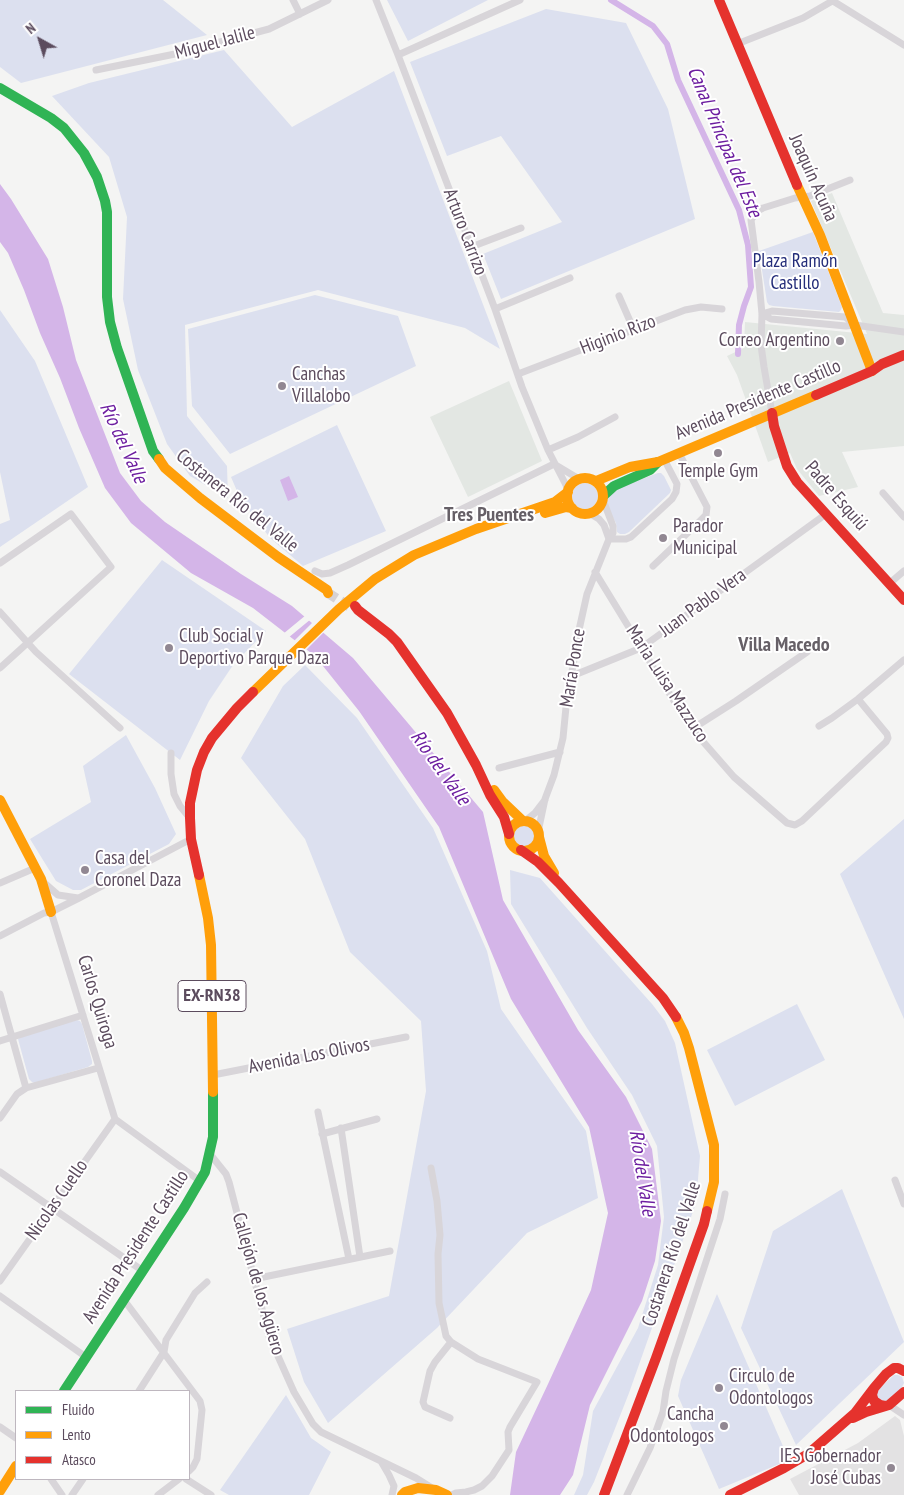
<!DOCTYPE html>
<html>
<head>
<meta charset="utf-8">
<style>
	body { margin:0 }
	#map { position:relative; width:904px; height:1495px; overflow:hidden; background:#f4f4f3; font-family:"PT Sans Narrow",sans-serif }
	canvas { display:block }
	.legend { position:absolute; left:15px; top:1390px; width:175px; height:90px; box-sizing:border-box; background:#fff; border:1px solid #beb7bf; margin:0; padding:6px 9px; list-style:none; font-size:15px; color:#5c4c5e }
	.legend li { display:flex; align-items:center; gap:10px; height:25px }
	.legend b { width:25px; border:1px solid #beb7bf }
	.north { position:absolute; left:15px; top:15px; width:50px; height:50px; -webkit-text-stroke:4px #fff; paint-order:stroke; rotate:321deg; font-size:14px; font-weight:700; line-height:20px; text-align:center; color:#5c4c5e }
	.north::after { content:''; display:block; margin:auto; width:18px; height:22px; background:#5c4c5e; clip-path:polygon(50% 0,100% 100%,50% 72%,0 100%) }
</style>
</head>
<body>
<div id="map">
<canvas width="904" height="1495"></canvas>
<ul class="legend">
<li><b style="height:6px;background:#30b455"></b>Fluido</li>
<li><b style="height:6px;background:#ff9f0a"></b>Lento</li>
<li><b style="height:6px;background:#e5322d"></b>Atasco</li>
</ul>
<div class="north">N</div>
</div>
<script>
const g = document.querySelector('canvas').getContext('2d');
g.lineJoin = 'round';
function fillPath(path, color) { g.fillStyle = color; g.fill(path, 'evenodd'); }
const shape = rows => new Path2D(rows.map(r => 'M' + r).join(''));
function stroke(path, color, width, dash) { g.strokeStyle = color; g.lineWidth = width; g.lineCap = dash ? 'butt' : 'round'; g.setLineDash(dash || []); g.stroke(path); }
function label(font, color, halo, rows, align = 'center') {
  g.font = font + ' "PT Sans Narrow",sans-serif'; g.lineWidth = 4; g.setLineDash([]); g.textBaseline = 'middle'; g.strokeStyle = halo; g.fillStyle = color; for (const [text, x, y, turn = 0] of rows) {
    g.save(); g.translate(x, y); g.rotate((+turn || 0) * Math.PI / 180); g.textAlign = isNaN(turn) ? turn : align; if (halo) g.strokeText(text, 0, 0); g.fillText(text, 0, 0); g.restore();
  }
}
fillPath(shape([
	[832,193,883,313,904,315,904,446,842,452,858,487,819,496,797,469,790,453,768,462,737,375,727,356,744,348,745,322,867,334,811,201],
	[509,381,542,461,468,497,430,417]
]), '#e3e7e3');
fillPath(shape([
	[895,1416,900,1420,904,1436,904,1495,799,1495,790,1479,858,1443]
]), '#e3e2e3');
fillPath(shape([
	[0,0,163,0,207,35,21,83,0,67],
	[387,0,488,0,408,41],
	[546,9,626,23,668,109,695,219,501,299,483,254,562,222,501,136,447,156,410,62],
	[224,50,292,127,394,71,500,349,465,328,318,290,185,325,187,416,227,466,228,498,190,476,167,444,138,370,123,299,127,217,109,157,52,96,89,83],
	[813,232,842,307,841,310,839,312,773,306,769,305,767,302,759,251],
	[315,295,398,316,416,366,230,454,192,406,188,329],
	[0,310,35,361,88,487,0,547,0,524,10,520,0,472],
	[337,425,386,531,303,566,270,538,240,498,231,477],
	[658,473,661,473,664,476,671,490,670,493,629,532,625,534,620,534,617,532,616,523,607,507,606,501,610,491],
	'572 496a13 13 0 1 1 26 0a13 13 0 1 1-26 0Z',
	[162,560,266,631,233,665,209,701,180,760,69,674],
	[305,665,357,718,433,828,487,951,501,1009,586,1131,598,1198,527,1233,437,1328,328,1423,304,1382,287,1329,389,1296,426,1091,421,1021,350,952,305,839,241,758,283,686],
	[126,735,155,788,176,834,169,844,81,890,73,890,56,881,30,839,91,802,83,766],
	[904,819,904,1019,840,874],
	'512 836a12 12 0 1 1 24 0a12 12 0 1 1-24 0Z',
	[510,870,540,878,652,1004,665,1021,675,1043,700,1156,696,1203,629,1393,594,1482,587,1495,574,1495,583,1475,593,1411,638,1328,658,1265,664,1217,657,1146,632,1095,587,1028,511,904],
	[797,1004,825,1060,735,1106,707,1050],
	[77,1020,80,1021,82,1024,92,1061,92,1064,88,1067,34,1083,32,1082,29,1079,18,1039,22,1036],
	[842,1189,904,1342,796,1445,741,1328,773,1231],
	[717,1294,789,1460,719,1489,678,1396,681,1380],
	[894,1375,898,1375,902,1377,904,1383,902,1387,888,1402,879,1400,877,1395,878,1390],
	[286,1395,311,1438,331,1452,309,1495,229,1495,220,1490]
]), '#dce0ef');
fillPath(shape([
	[0,184,11,199,48,259,63,307,76,360,120,473,141,501,165,522,241,574,292,606,353,658,483,812,503,900,578,1030,626,1097,652,1149,661,1221,655,1261,642,1301,590,1405,573,1475,560,1495,510,1495,516,1452,548,1384,591,1290,608,1213,589,1127,511,999,439,827,359,711,315,656,253,608,191,573,131,523,105,488,79,428,60,378,40,333,24,290,8,253,0,242],
	[289,476,298,497,288,501,280,480]
]), '#d4b5e8');
fillPath(shape([
	[306,615,311,619,288,638,283,634],
	[314,621,325,631,305,651,293,642]
]), '#f4f4f3');
stroke(shape([
	[611,0,653,26,667,44,678,80,739,210,748,245,751,287,744,306,739,325,738,354]
]), '#d4b5e8', 6);
stroke(shape([
	[328,593,350,607]
]), '#d6d2d5', 10, [10, 5]);
stroke(shape([
	[293,0,300,14],
	[376,0,398,55,495,309,522,387,548,450,568,489],
	[833,1,904,45],
	[737,44,803,18,834,0],
	[398,55,520,0],
	[96,70,175,54,269,29,328,0],
	[471,247,521,228],
	[619,296,633,328],
	[495,309,570,278],
	[762,314,771,319,846,326,855,325,904,332],
	[762,314,772,311,845,317,853,323],
	[518,374,685,310,701,307,722,309],
	[772,413,764,367,761,345,762,314,759,282,751,220,757,211,763,208,795,198,810,196,850,180],
	[548,450,578,437,615,417],
	[554,464,579,479],
	[883,493,904,517],
	[589,513,599,519,604,525,609,539],
	[609,539,626,539,631,537,672,499,676,492,677,484,664,459],
	[0,563,71,514,111,567,0,668],
	[653,566,700,521,706,515,707,507,679,453],
	[315,571,322,574,330,573,348,565,554,464],
	[595,572,674,701,692,729,734,777,787,823,795,825,802,821,886,742,888,738,887,734,858,699],
	[890,583,904,571],
	[0,612,36,652,120,728],
	[572,676,641,648,826,514],
	[819,726,832,718,858,699,904,660],
	[692,729,736,701,807,652],
	[171,753,171,774,174,794,180,806,189,817],
	[499,768,560,752],
	[525,821,535,813,545,800],
	[538,832,545,799,554,775,563,738,566,707,579,630,587,594,609,539,613,533,613,526,603,500],
	[42,881,58,895,78,898],
	[0,883,35,868],
	[51,912,115,1119,200,1181],
	[0,936,44,913,51,912,79,898,191,839],
	[0,994,26,1088],
	[0,1041,83,1015],
	[213,1075,406,1037],
	[318,1112,349,1259],
	[0,1118,17,1094,26,1088,98,1068],
	[341,1128,360,1257],
	[322,1134,377,1119],
	[210,1154,226,1174,229,1182,269,1336,294,1392,313,1424,321,1432,416,1478,432,1488],
	[431,1168,437,1201,440,1235,438,1254,439,1303,446,1336,451,1342,478,1359,537,1382,510,1427,508,1432,509,1450,492,1476,482,1486,474,1490,466,1492,456,1493,452,1495],
	[0,1172,143,1271],
	[895,1180,904,1204],
	[254,1279,390,1251],
	[0,1281,115,1119],
	[0,1296,86,1357],
	[124,1300,200,1401,202,1410,197,1459,193,1467,189,1471],
	[139,1391,164,1352,166,1340,195,1293,207,1282],
	[889,1405,904,1415],
	[450,1418,425,1407,423,1402,430,1371,435,1362,451,1342],
	[0,1427,16,1438],
	[382,1463,389,1475,394,1486,392,1495],
	[51,1479,62,1495],
	[186,1479,211,1495],
	[72,1495,83,1479],
	[158,1495,179,1479],
	[627,1495,650,1448,663,1412,666,1391,674,1359,720,1219,725,1194]
]), '#d8d5d9', 7);
stroke(shape([
	[0,88,51,118,64,128,84,153,97,177,105,201,107,212,107,297,110,322,117,348,153,451,159,459],
	[603,496,614,486,650,470,658,462],
	[64,1391,184,1208,205,1172,213,1137,213,1092]
]), '#30b455', 10);
stroke(shape([
	[797,185,820,235,872,371],
	[159,459,165,468,200,498,278,557,327,590,328,593],
	'567 496a18 18 0 1 1 36 0a18 18 0 1 1-36 0Z',
	[596,481,630,467,658,462,816,395],
	[545,513,566,507,572,508],
	[253,692,339,609,375,579,414,555,476,529,555,502,568,492],
	[494,790,502,801,523,821],
	[0,800,41,879,51,912],
	'509 836a15 15 0 1 1 30 0a15 15 0 1 1-30 0Z',
	[539,837,544,856,554,873],
	[199,875,208,918,211,945,213,1092],
	[676,1017,684,1033,689,1048,714,1145,714,1182,707,1211],
	[0,1491,16,1466],
	[402,1495,405,1492,418,1488,436,1490,447,1495]
]), '#ff9f0a', 10);
stroke(shape([
	[719,0,797,185],
	[816,395,872,371,882,364,904,355],
	[772,413,774,426,787,466,797,482,904,600],
	[355,606,358,610,389,634,397,642,447,713,476,765,490,795,504,817,509,834],
	[521,850,538,862,559,883,663,998,676,1017],
	[199,875,191,839,190,818,190,803,197,770,204,752,212,738,237,708,253,692],
	[885,1406,880,1405,874,1401,872,1395,874,1388,886,1374,894,1368,898,1368,904,1371],
	[853,1418,866,1412,889,1405,904,1392],
	[604,1495,656,1358,704,1224,707,1211],
	[730,1495,784,1468,808,1454,855,1413,874,1388]
]), '#e5322d', 10);
for (const [x, y, r, color] of [
	[840,341,5,"#918792"],
	[282,386,5,"#918792"],
	[718,453,5,"#918792"],
	[663,538,5,"#918792"],
	[169,648,5,"#918792"],
	[85,870,5,"#918792"],
	[719,1388,5,"#918792"],
	[724,1426,5,"#918792"],
	[891,1468,5,"#918792"]
]) { const dot = new Path2D(); dot.arc(x, y, r, 0, 2 * Math.PI); g.fillStyle = color; g.fill(dot); stroke(dot, '#fff', 2); }
for (const [x, y, w] of [
	[212,996,68]
]) { const box = new Path2D(); box.roundRect(x - w / 2, y - 15.5, w, 31, 4); g.fillStyle = '#fff'; g.fill(box); stroke(box, '#5c4c5e', 1); }
label('bold 18px', '#5c4c5e', null, [
	["EX-RN38",212,996]
]);
label('19px', '#5c4c5e', '#fff', [
	["Miguel Jalile",215,43,-15],
	["Joaquín Acuña",813,178,66],
	["Arturo Carrizo",465,232,69],
	["Higinio Rizo",618,335,-21],
	["Avenida Presidente Castillo",758,400,-23],
	["Padre Esquiú",836,496,49],
	["Costanera Río del Valle",237,501,39],
	["Juan Pablo Vera",703,603,-36],
	["María Ponce",573,668,-81],
	["Maria Luisa Mazzuco",667,684,57],
	["Carlos Quiroga",97,1002,73],
	["Avenida Los Olivos",309,1056,-11],
	["Nicolas Cuello",57,1200,-55],
	["Avenida Presidente Castillo",136,1247,-57],
	["Costanera Río del Valle",672,1254,-72],
	["Callejón de los Agüero",258,1284,74]
]);
label('19px', '#232c79', '#fff', [
	["Plaza Ramón",795,262],
	["Castillo",795,284]
]);
label('19px', '#5c4c5e', '#fff', [
	["Correo Argentino",830,341,"right"],
	["Canchas",292,375],
	["Villalobo",292,397],
	["Temple Gym",718,472,"center"],
	["Parador",673,527],
	["Municipal",673,549],
	["Club Social y",179,637],
	["Deportivo Parque Daza",179,659],
	["Casa del",95,859],
	["Coronel Daza",95,881],
	["Circulo de",729,1377],
	["Odontologos",729,1399],
	["Cancha",714,1415,"right"],
	["Odontologos",714,1437,"right"],
	["IES Gobernador",881,1457,"right"],
	["José Cubas",881,1479,"right"]
], 'left');
label('italic 20px', '#6d1ea0', '#fff', [
	["Canal Principal del Este",724,142,67],
	["Río del Valle",123,443,65],
	["Río del Valle",440,768,54],
	["Río del Valle",642,1173,81]
]);
label('bold 20px', '#666067', '#fff', [
	["Tres Puentes",489,515],
	["Villa Macedo",784,645]
]);
</script>
</body>
</html>
